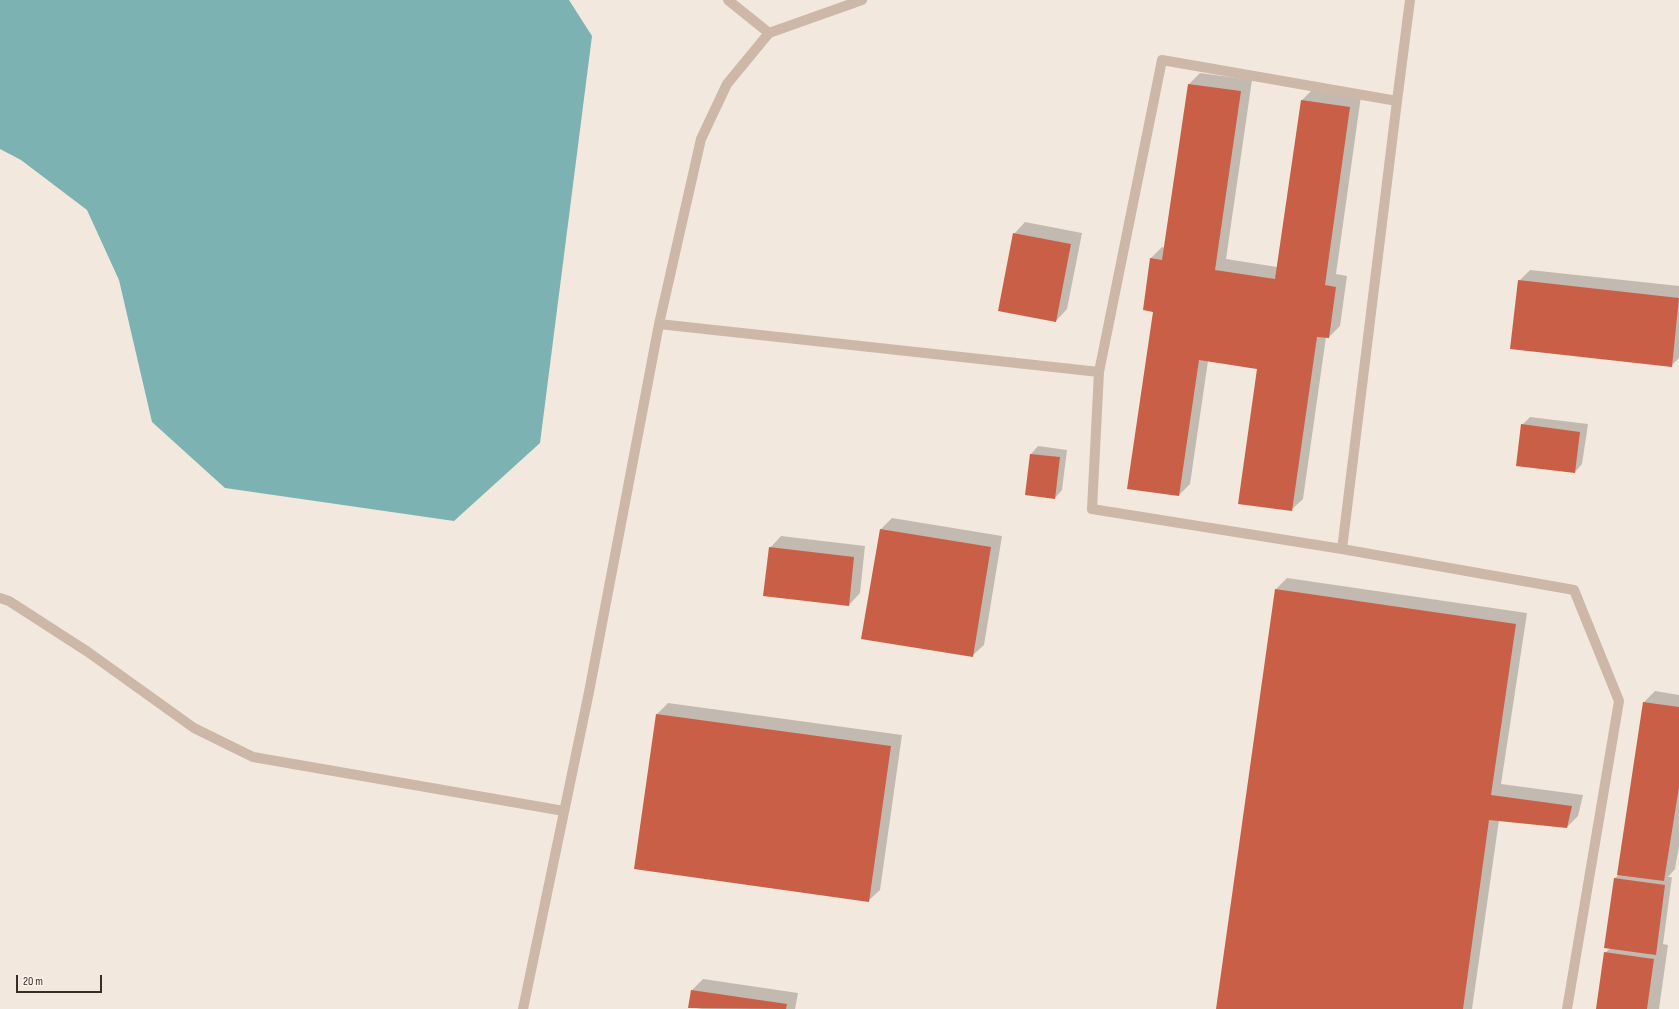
<!DOCTYPE html>
<html>
<head>
<meta charset="utf-8">
<style>
	body { margin:0 }
	#map { position:relative; width:1679px; height:1009px; overflow:hidden; background:#f3e8de; font-family:"Sofia Sans Condensed",sans-serif }
	canvas { display:block }
	.scale { position:absolute; left:16px; top:975px; width:86px; height:18px; box-sizing:border-box; border:2px solid #392d29; border-top:0; padding-left:5px; font-size:12px; line-height:14px; white-space:nowrap; color:#392d29; -webkit-text-stroke:3px #fbf3eb; paint-order:stroke }
</style>
</head>
<body>
<div id="map">
<canvas width="1679" height="1009"></canvas>
<div class="scale">20 m</div>
</div>
<script>
const g = document.querySelector('canvas').getContext('2d');
g.lineJoin = 'round';
function fillPath(path, color) { g.fillStyle = color; g.fill(path, 'evenodd'); }
const shape = rows => new Path2D(rows.map(r => 'M' + r).join(''));
function stroke(path, color, width, dash) { g.strokeStyle = color; g.lineWidth = width; g.lineCap = dash ? 'butt' : 'round'; g.setLineDash(dash || []); g.stroke(path); }
fillPath(shape([
	[0,0,569,0,592,36,540,443,454,521,225,488,152,422,119,280,87,210,21,160,0,149]
]), '#7cb2b1');
fillPath(shape([
	[1200,73,1252,80,1226,259,1277,267,1302,100,1313,89,1361,96,1336,274,1347,276,1340,326,1329,337,1326,337,1303,499,1291,510,1258,368,1208,361,1190,484,1179,495,1154,311,1151,258,1162,247,1165,248,1189,84],
	[1025,222,1082,233,1067,309,1056,321,1014,234],
	[1530,270,1679,286,1679,358,1671,366,1519,281],
	[1530,417,1588,424,1582,464,1575,472,1522,425],
	[1038,446,1067,450,1062,490,1055,498,1026,494,1031,454],
	[892,518,1002,536,984,645,972,656,862,638,881,529],
	[781,536,865,546,860,593,849,605,770,548],
	[1287,578,1527,613,1501,784,1583,795,1578,816,1567,827,1499,820,1472,1009,1217,1009,1276,589],
	[1655,691,1679,695,1679,846,1675,869,1668,877,1672,877,1663,944,1668,945,1659,1009,1597,1009,1605,953,1610,948,1615,878,1620,874,1644,702],
	[668,703,902,735,880,890,868,901,657,714],
	[703,979,798,993,795,1009,702,1009,689,1007,692,990]
]), '#0003');
fillPath(shape([
	[1188,84,1241,91,1215,270,1275,279,1301,100,1350,107,1325,285,1336,287,1329,338,1317,337,1292,511,1238,504,1257,369,1199,360,1179,496,1127,489,1153,312,1143,310,1150,258,1162,260],
	[1013,233,1071,244,1056,322,998,311],
	[1518,280,1679,298,1672,367,1510,349],
	[1521,424,1580,432,1575,473,1516,466],
	[1030,454,1060,457,1055,499,1025,495],
	[880,529,991,547,973,657,861,639],
	[769,547,854,557,849,606,763,596],
	[1275,589,1516,624,1491,795,1572,806,1567,828,1489,820,1463,1009,1216,1009],
	[1643,702,1679,707,1679,787,1664,881,1617,875],
	[656,714,891,746,869,902,634,869],
	[1614,878,1665,885,1656,955,1604,948],
	[1604,952,1654,959,1647,1009,1596,1009],
	[691,990,787,1004,786,1009,688,1008]
]), '#c95f46');
stroke(shape([
	[728,0,769,33,862,0],
	[1397,101,1410,0],
	[659,324,1099,372],
	[1342,549,1397,101,1162,60,1099,372,1092,509,1342,549,1574,590,1619,701,1567,1009],
	[0,598,9,601,88,652,194,728,253,757,564,811],
	[523,1009,589,692,659,324,701,139,727,84,769,33]
]), '#ccb7a9', 10);
</script>
</body>
</html>
